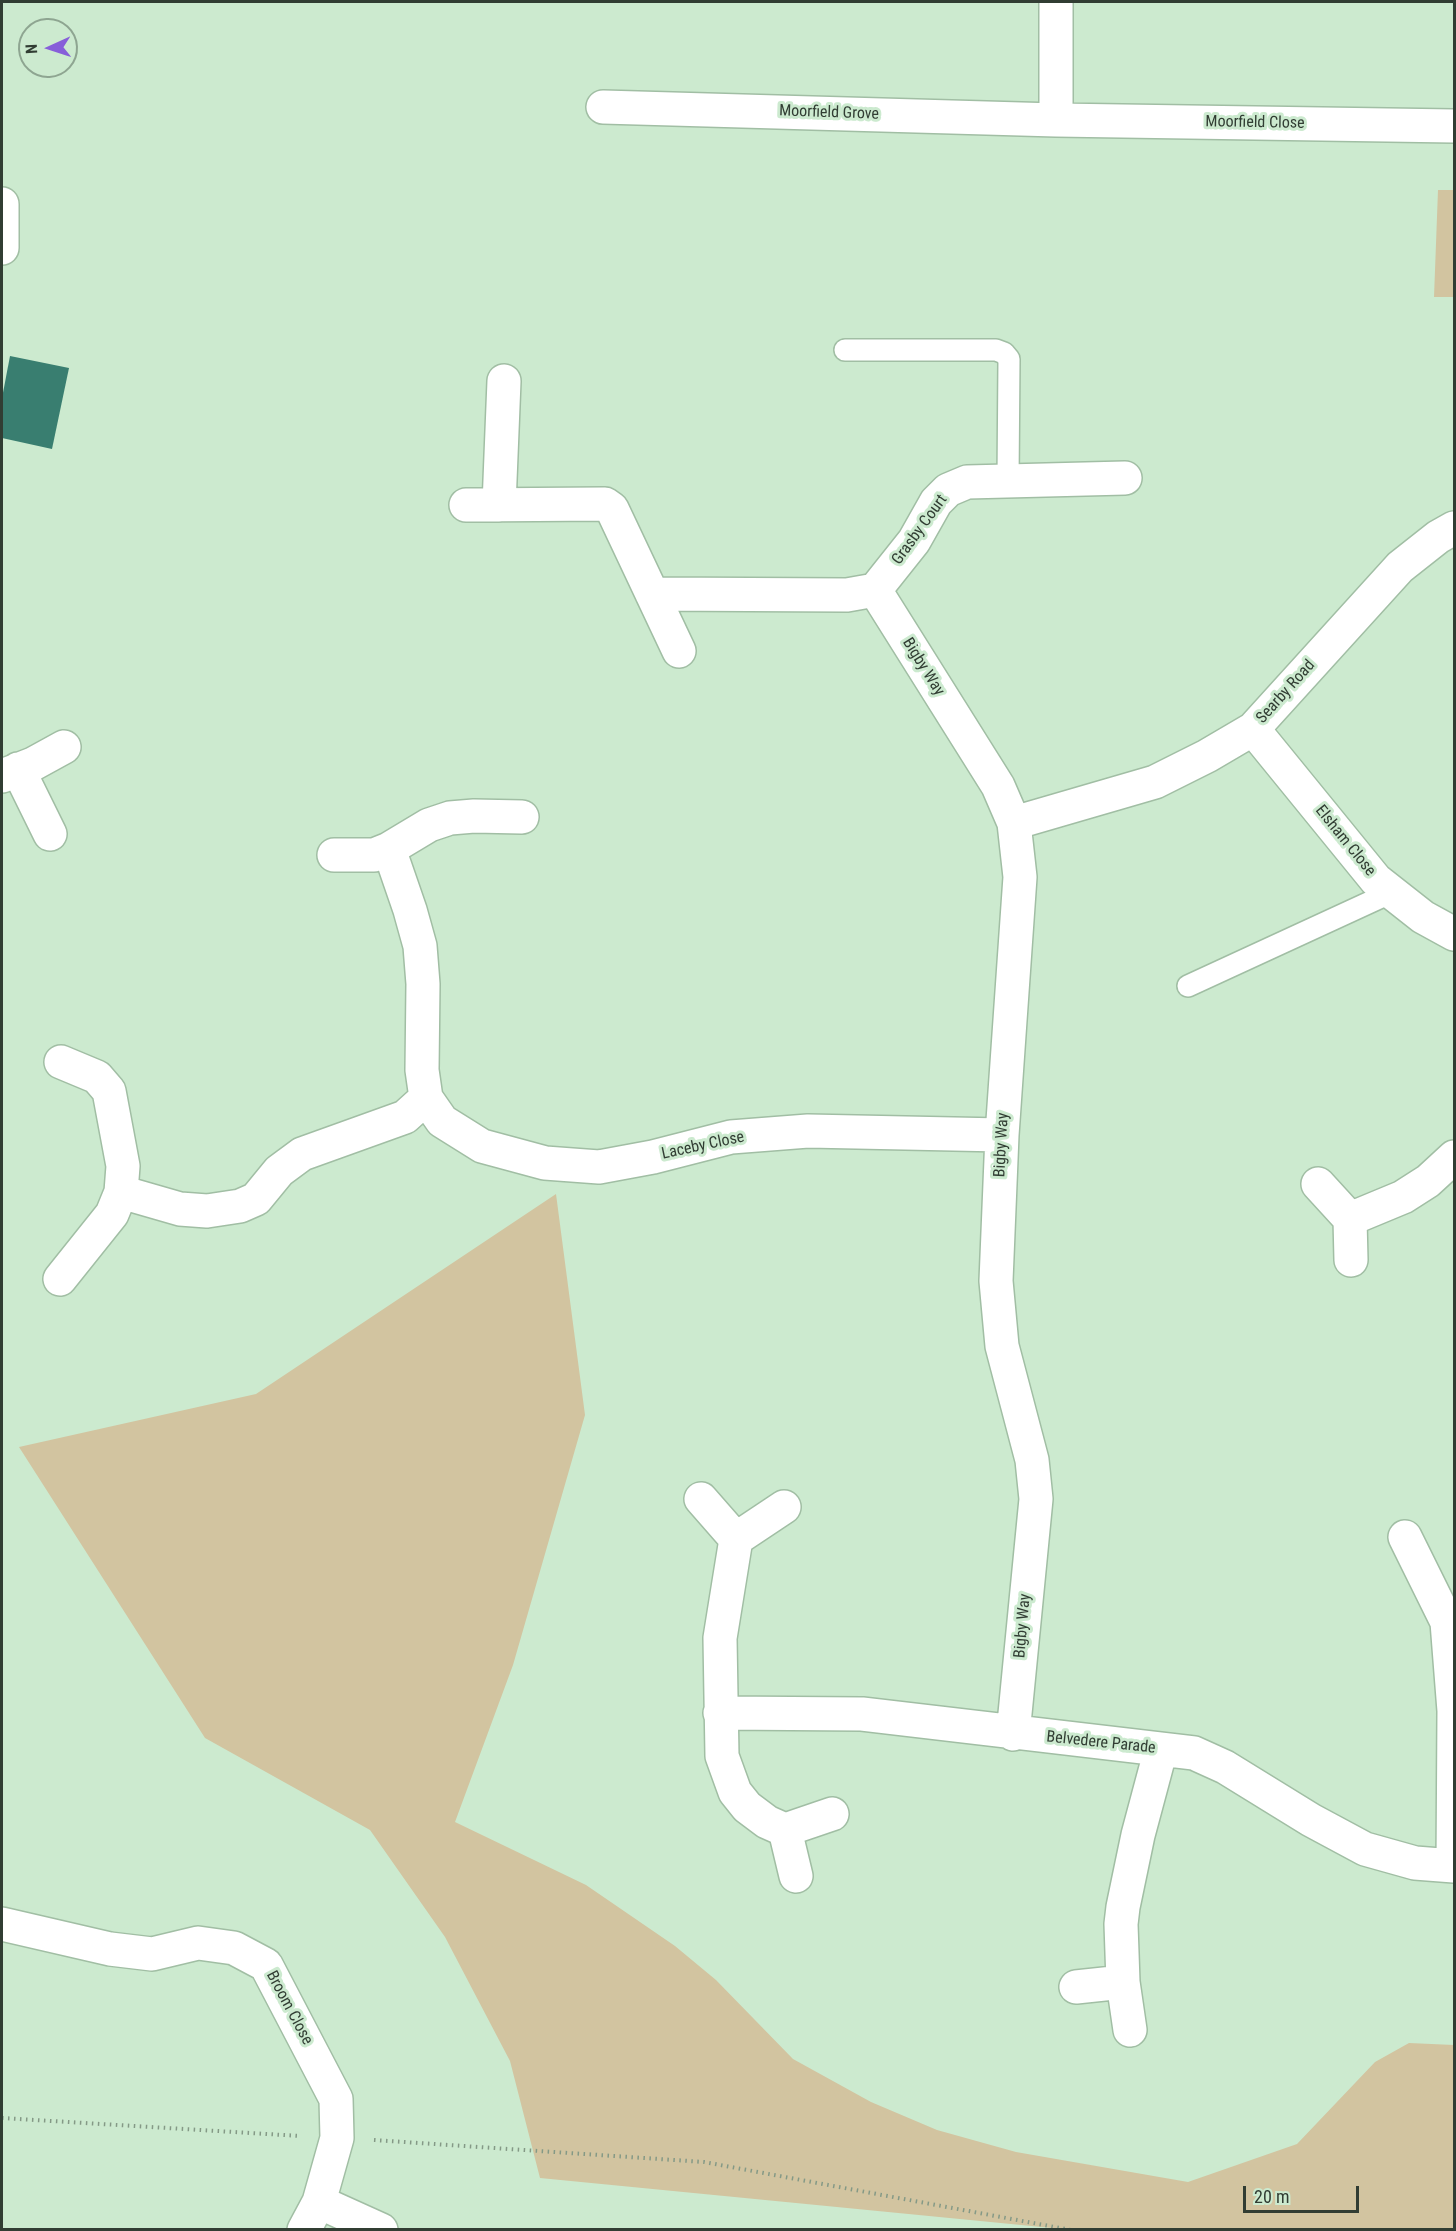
<!DOCTYPE html>
<html>
<head>
<meta charset="utf-8">
<style>
	body { margin:0 }
	#map { position:relative; width:1456px; height:2231px; overflow:hidden; background:#cceacf; font-family:"Roboto Condensed",sans-serif }
	canvas { display:block }
	.frame { position:absolute; inset:0; border:3px solid #313d33; pointer-events:none }
	.north { position:absolute; left:18px; top:18px; width:60px; height:60px; box-sizing:border-box; background:#cceacf; border:2px solid #8ea591; border-radius:50%; rotate:267deg; font-size:16px; font-weight:700; line-height:24px; text-align:center; color:#313d33 }
	.north::after { content:''; display:block; margin:auto; width:21px; height:27px; background:#875fd9; clip-path:polygon(50% 0,100% 100%,50% 72%,0 100%) }
	.scale { position:absolute; left:1243px; top:2186px; width:116px; height:27px; box-sizing:border-box; border:3px solid #313d33; border-top:0; padding-left:8px; font-size:18px; line-height:21px; white-space:nowrap; color:#313d33; -webkit-text-stroke:4px #cceacf; paint-order:stroke }
</style>
</head>
<body>
<div id="map">
<canvas width="1456" height="2231"></canvas>
<div class="frame"></div>
<div class="north">N</div>
<div class="scale">20 m</div>
</div>
<script>
const g = document.querySelector('canvas').getContext('2d');
g.lineJoin = 'round';
function fillPath(path, color) { g.fillStyle = color; g.fill(path, 'evenodd'); }
const shape = rows => new Path2D(rows.map(r => 'M' + r).join(''));
function stroke(path, color, width, dash) { g.strokeStyle = color; g.lineWidth = width; g.lineCap = dash ? 'butt' : 'round'; g.setLineDash(dash || []); g.stroke(path); }
function label(font, color, halo, rows, align = 'center') {
  g.font = font + ' "Roboto Condensed",sans-serif'; g.lineWidth = 6; g.setLineDash([]); g.textBaseline = 'middle'; g.strokeStyle = halo; g.fillStyle = color; for (const [text, x, y, turn = 0] of rows) {
    g.save(); g.translate(x, y); g.rotate((+turn || 0) * Math.PI / 180); g.textAlign = isNaN(turn) ? turn : align; if (halo) g.strokeText(text, 0, 0); g.fillText(text, 0, 0); g.restore();
  }
}
fillPath(shape([
	[1438,190,1454,190,1454,297,1434,297],
	[556,1194,585,1415,513,1665,455,1822,586,1885,675,1946,716,1980,793,2059,871,2102,937,2130,1016,2152,1188,2182,1297,2144,1375,2062,1409,2043,1454,2045,1454,2229,1062,2229,540,2178,510,2061,445,1937,370,1830,205,1738,19,1447,256,1394]
]), '#d2c4a0');
fillPath(shape([
	[10,356,69,368,52,449,2,438,2,398]
]), '#397e70');
const service = shape([
	[845,350,996,350,1004,353,1009,359,1008,481],
	[1188,986,1392,892]
]);
const minor = shape([
	[1056,2,1056,120],
	[603,107,1056,120,1454,126],
	[2,204,2,248],
	[466,505,605,504,612,509,679,651],
	[499,505,504,381],
	[875,590,998,786,1014,823,1020,877,1002,1135,996,1281,1002,1346,1032,1460,1036,1499,1013,1734],
	[652,594,847,595,875,590,914,541,936,502,948,490,967,482,1125,478],
	[1253,729,1376,880,1423,917,1454,934],
	[18,769,50,834],
	[2,776,33,764,64,747],
	[1014,823,1155,782,1207,756,1253,729,1400,567,1438,537,1454,528],
	[389,849,410,910,420,946,423,984,422,1070,426,1098,442,1121,482,1146,545,1163,599,1167,653,1157,731,1137,808,1131,1002,1135],
	[334,855,374,855,389,849,429,825,450,818,474,816,522,817],
	[1318,1184,1350,1219,1351,1260],
	[121,1192,180,1209,207,1211,240,1206,256,1199,279,1171,302,1154,405,1117,426,1098],
	[1350,1219,1403,1197,1428,1181,1454,1157],
	[60,1279,112,1214,121,1192,123,1166,109,1091,97,1077,61,1062],
	[701,1499,736,1539,784,1507],
	[1405,1537,1447,1622,1454,1711,1453,1866],
	[736,1539,720,1638,722,1756,735,1792,747,1807,767,1822,785,1830],
	[720,1713,862,1714,1194,1753,1225,1767,1311,1820,1365,1849,1415,1863,1454,1866],
	[796,1876,785,1830,832,1814],
	[2,1924,110,1949,152,1954,198,1943,234,1948,266,1965,336,2099,337,2138,319,2202,304,2230],
	[1076,1987,1123,1982],
	[1130,2030,1123,1982,1121,1924,1123,1907,1138,1835,1161,1749],
	[319,2202,381,2230]
]);
stroke(service, '#a1bea4', 24);
stroke(minor, '#a1bea4', 36);
stroke(shape([
	[2,2118,300,2136],
	[374,2140,704,2162,1071,2230]
]), '#849986', 4, [1.5, 4.5]);
stroke(service, '#fff', 21);
stroke(minor, '#fff', 33);
label('16px', '#313d33', '#cceacf', [
	["Moorfield Grove",829,113,2],
	["Moorfield Close",1255,123,1],
	["Grasby Court",920,530,-54],
	["Bigby Way",923,667,58],
	["Searby Road",1286,692,-48],
	["Elsham Close",1345,841,51],
	["Bigby Way",1002,1145,-87],
	["Laceby Close",703,1146,-12],
	["Bigby Way",1023,1626,-85],
	["Belvedere Parade",1101,1743,6],
	["Broom Close",289,2008,62]
]);
</script>
</body>
</html>
